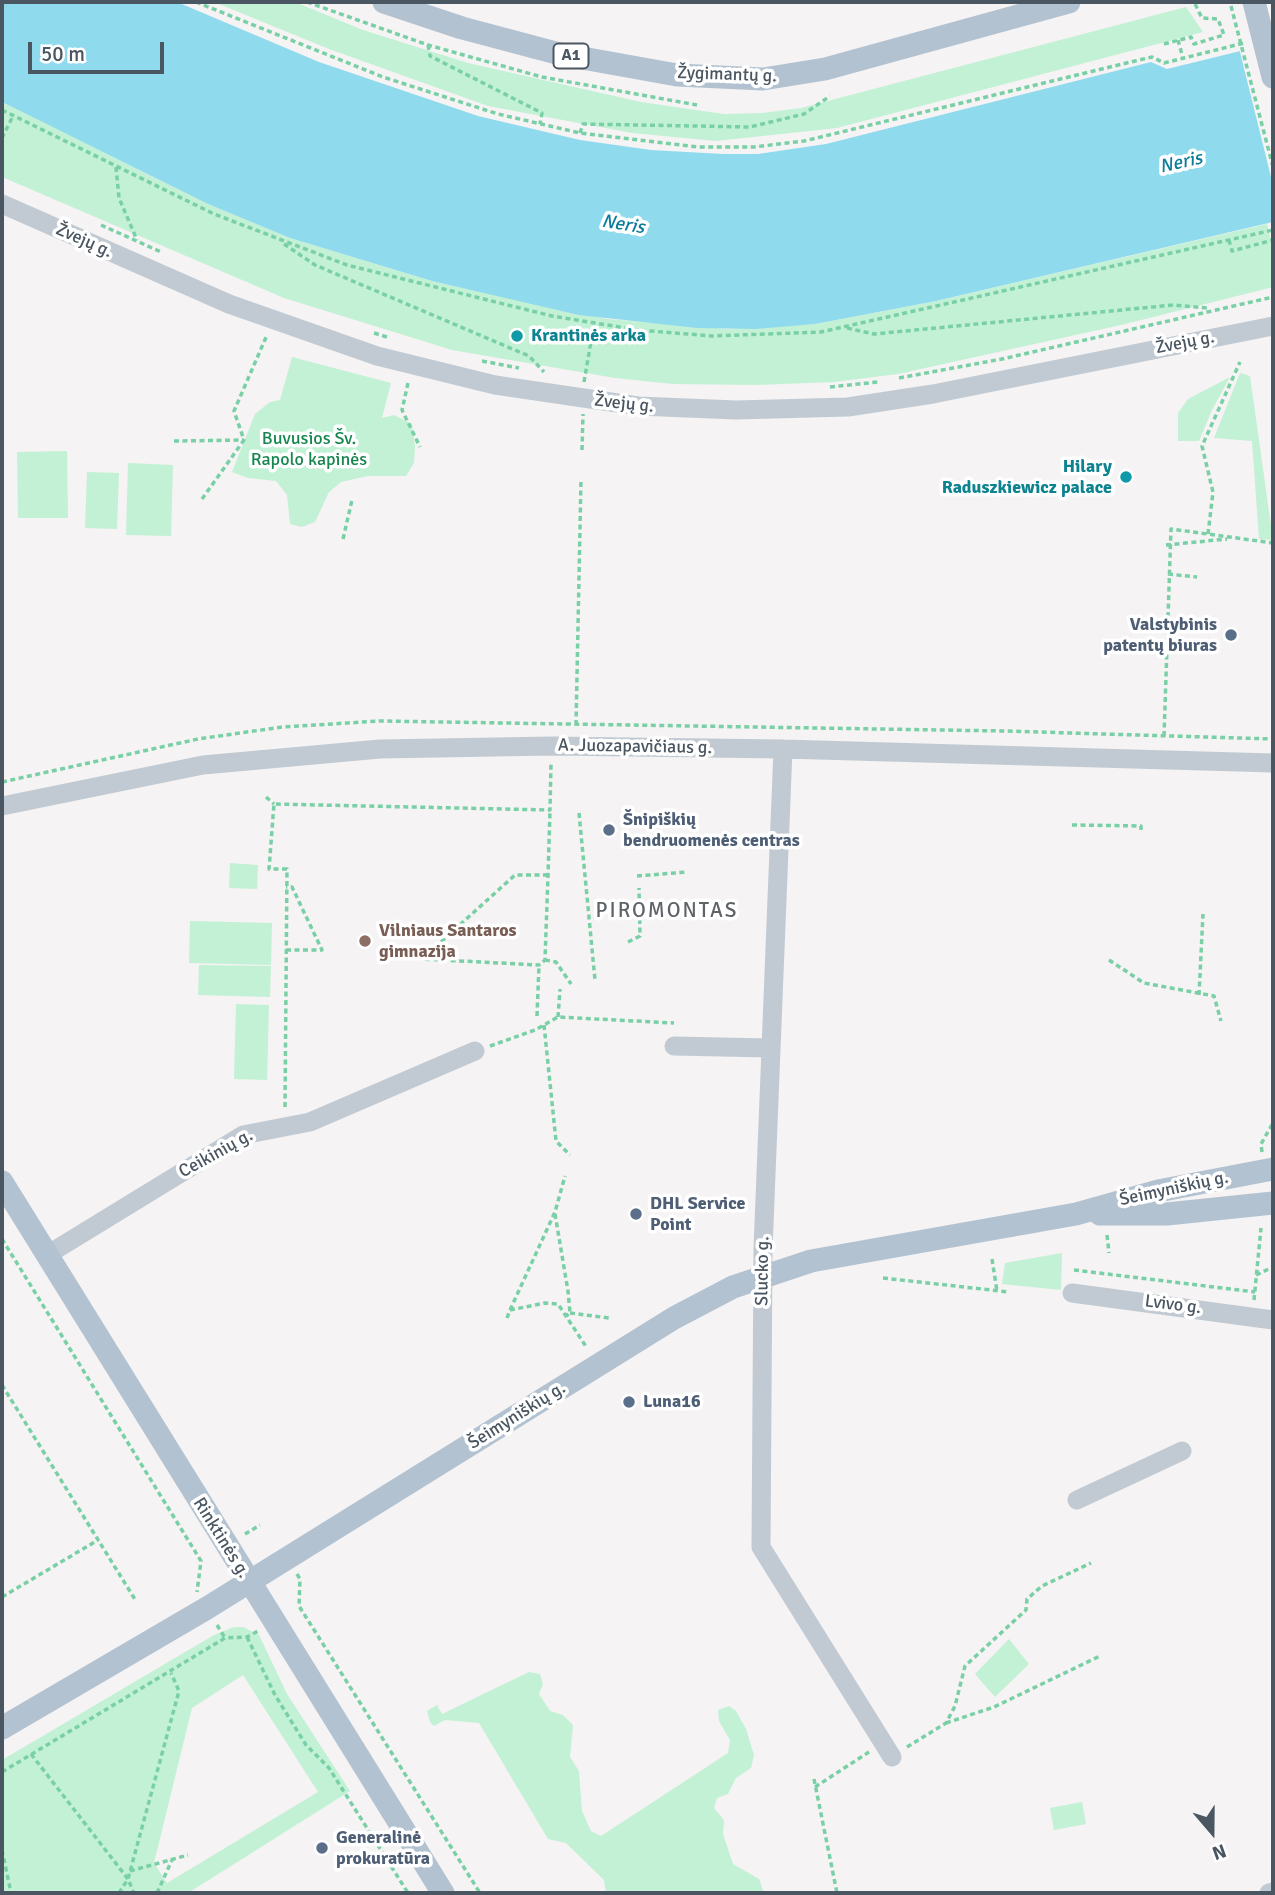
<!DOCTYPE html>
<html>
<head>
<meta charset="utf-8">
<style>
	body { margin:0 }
	#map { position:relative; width:1275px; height:1895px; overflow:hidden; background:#f5f3f3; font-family:Signika,sans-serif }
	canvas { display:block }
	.frame { position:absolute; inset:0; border:4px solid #4a5661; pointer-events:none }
	.north { position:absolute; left:1177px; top:1797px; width:70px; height:70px; -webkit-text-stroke:5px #fff; paint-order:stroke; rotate:160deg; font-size:19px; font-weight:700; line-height:28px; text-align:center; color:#4a5661 }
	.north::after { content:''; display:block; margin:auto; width:24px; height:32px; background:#4a5661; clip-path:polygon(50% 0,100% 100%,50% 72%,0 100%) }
	.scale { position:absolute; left:28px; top:42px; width:136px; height:32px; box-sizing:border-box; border:4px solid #4a5661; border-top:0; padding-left:9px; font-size:21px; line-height:24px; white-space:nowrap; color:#4a5661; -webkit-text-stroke:5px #fff; paint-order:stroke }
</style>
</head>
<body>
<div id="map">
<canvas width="1275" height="1895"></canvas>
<div class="frame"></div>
<div class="north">N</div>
<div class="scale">50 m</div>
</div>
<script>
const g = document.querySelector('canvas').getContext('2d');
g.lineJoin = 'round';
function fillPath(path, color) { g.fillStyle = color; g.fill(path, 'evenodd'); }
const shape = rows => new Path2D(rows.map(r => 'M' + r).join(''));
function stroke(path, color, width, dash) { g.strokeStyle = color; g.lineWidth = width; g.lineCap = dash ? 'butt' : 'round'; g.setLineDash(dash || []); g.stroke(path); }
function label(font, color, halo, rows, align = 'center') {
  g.font = font + ' Signika,sans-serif'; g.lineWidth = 7; g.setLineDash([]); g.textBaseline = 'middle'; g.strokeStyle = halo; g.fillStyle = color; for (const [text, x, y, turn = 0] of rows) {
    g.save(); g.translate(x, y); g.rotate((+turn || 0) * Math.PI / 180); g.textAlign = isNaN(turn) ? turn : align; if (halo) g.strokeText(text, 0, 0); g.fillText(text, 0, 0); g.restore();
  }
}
fillPath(shape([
	[214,2,295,2,363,30,468,63,641,102,724,114,762,113,801,108,1186,7,1203,32,837,128,716,141,632,133,488,106,329,49],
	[2,102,208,204,290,238,432,281,608,319,728,329,815,324,936,301,1267,224,1273,248,1273,287,1121,325,898,374,834,382,756,385,673,384,615,378,452,350,284,298,2,177],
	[292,357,391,383,382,418,394,415,412,424,415,447,414,463,406,476,368,476,341,482,329,492,315,522,302,527,290,524,287,495,276,481,248,478,232,472,255,414,270,402,280,400],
	[1240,373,1250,376,1273,540,1259,539,1252,441,1214,438],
	[1230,377,1212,410,1199,441,1178,441,1178,413,1188,399],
	[67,451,68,518,18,518,17,452],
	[128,463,173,465,171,536,126,535],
	[87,472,119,473,117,529,85,528],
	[230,863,258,865,257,889,229,888],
	[190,921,272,923,271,965,189,963],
	[199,965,271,966,270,997,198,995],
	[236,1004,269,1005,267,1080,234,1079],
	[1062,1253,1061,1290,1002,1284,1005,1263],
	[234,1627,243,1627,259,1635,287,1694,350,1791,188,1893,2,1893,2,1760,214,1635],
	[243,1675,318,1792,167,1883,154,1863,192,1708],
	[1009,1639,1029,1664,995,1697,975,1674],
	[529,1672,540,1674,543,1684,539,1694,550,1711,563,1715,573,1725,570,1757,579,1771,582,1811,591,1831,601,1836,728,1753,730,1740,719,1721,718,1710,729,1706,736,1711,746,1729,754,1755,751,1768,736,1778,728,1794,717,1798,714,1808,724,1820,723,1834,733,1864,759,1879,764,1893,606,1893,604,1880,566,1843,548,1839,479,1723,445,1720,434,1726,430,1722,427,1711,437,1705,442,1714],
	[1082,1802,1086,1824,1054,1830,1050,1808]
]), '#c3f1d5');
fillPath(shape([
	[2,2,177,2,319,62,478,116,580,140,651,150,723,154,758,154,826,144,1151,62,1167,69,1273,43,1273,222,936,301,815,324,756,329,697,328,579,315,432,281,290,238,208,204,2,102]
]), '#90daee');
fillPath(shape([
	[1273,40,1273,185,1239,48]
]), '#f5f3f3');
stroke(shape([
	[196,2,383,77,498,114,580,133,698,147,754,147,804,141,1135,61,1152,57,1164,63,1244,43],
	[307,2,428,45,542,77,697,105],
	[1178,40,1183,58],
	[1164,44,1191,37,1194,44,1224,35,1218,19,1202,18,1194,2],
	[428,45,430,56,542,113,540,124],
	[2,110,214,214,347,265,552,316,638,330,712,336,821,332,1273,230],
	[580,133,583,124,750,127,804,114,830,96],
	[2,138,13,116],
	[116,167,119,198,137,240],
	[101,225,161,252],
	[1229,240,1232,251,1273,240],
	[284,244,315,265,529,356,544,372],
	[847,328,874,334,1173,305,1208,308],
	[374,333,390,338],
	[482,361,519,368],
	[899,378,1002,359,1273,297],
	[584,382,594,324],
	[408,383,402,410,420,447],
	[830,387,878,382],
	[174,441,244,440],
	[582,450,583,414],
	[202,499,244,440,234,411,267,335],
	[1208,534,1213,492,1202,446,1240,362],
	[343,539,352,500],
	[1166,545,1227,539],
	[1168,574,1197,577],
	[576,725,581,479],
	[1164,736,1171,529,1273,543],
	[2,782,198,739,282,727,380,721,1004,731,1273,739],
	[266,797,274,804],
	[579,813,595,980],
	[1072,825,1141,826,1141,833],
	[548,875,515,875,422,959,539,965,545,960,548,875,550,811],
	[637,876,687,872],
	[628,942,640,936,639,888],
	[286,950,322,950,292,887,286,887],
	[545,960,556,962,571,984],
	[1109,960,1144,983,1214,996,1221,1021],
	[1199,995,1203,914],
	[537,1016,539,965],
	[558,1017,560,989],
	[544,1025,556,1141,570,1155],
	[490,1046,535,1030,558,1017,674,1023],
	[285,1107,287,869,269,869,274,804,550,810,551,763],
	[1262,1152,1261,1144,1273,1123],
	[555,1214,568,1291,570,1313,566,1316],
	[1107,1235,1109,1253],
	[2,1239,201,1561,197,1592],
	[992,1259,997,1291],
	[1074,1270,1255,1292],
	[1256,1275,1273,1267],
	[883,1278,1009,1292],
	[1254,1300,1261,1228],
	[510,1310,555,1212,565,1176],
	[570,1313,609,1318],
	[507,1318,510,1310,545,1303,558,1304,587,1348],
	[2,1385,136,1601],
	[245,1534,260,1525],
	[297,1574,300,1579,299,1606,480,1893],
	[2,1597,98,1540],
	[217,1625,225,1638],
	[247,1637,275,1695,306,1745,329,1768,408,1893],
	[946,1723,994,1707,1100,1656],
	[907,1747,946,1723,955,1706,965,1666,1026,1610,1027,1599,1042,1586,1091,1563],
	[31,1754,128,1879,134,1893],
	[2,1772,225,1638,247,1637,258,1631],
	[814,1779,837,1893],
	[815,1787,869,1752],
	[2,1850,11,1893],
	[130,1871,188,1855],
	[119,1893,128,1879,179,1691,171,1673],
	[157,1893,172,1860]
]), '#7ad0a6', 3.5, [5, 3.5]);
stroke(shape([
	[2,204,229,304,377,356,495,385,638,406,736,410,848,407,933,394,1273,326],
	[783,749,763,1249,761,1547,892,1757],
	[2,806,203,765,380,749,552,746,783,749,1273,763],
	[674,1046,769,1048],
	[47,1255,243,1135,310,1122,475,1051],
	[1072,1293,1273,1320],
	[1077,1500,1182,1451],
	[1269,1893,1273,1892]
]), '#c1cad2', 19);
stroke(shape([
	[384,2,462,28,560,54,677,75,763,79,825,69,1069,2],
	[2,1182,443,1893],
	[1100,1214,1167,1214,1273,1203],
	[2,1728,207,1608,674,1318,733,1287,811,1261,1076,1214,1158,1191,1273,1169]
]), '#b3c2d1', 23);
stroke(shape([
	[1231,6,1273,167]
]), '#7ad0a6', 3.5, [5, 3.5]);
stroke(shape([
	[1254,2,1273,77]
]), '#b3c2d1', 23);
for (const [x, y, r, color] of [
	[517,336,7,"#0f9aa8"],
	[1126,477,7,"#0f9aa8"],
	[1231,635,7,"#5c6f8a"],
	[609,830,7,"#5c6f8a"],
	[365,941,7,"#8d6e63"],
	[636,1214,7,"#5c6f8a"],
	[629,1402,7,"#5c6f8a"],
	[322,1848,7,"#5c6f8a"]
]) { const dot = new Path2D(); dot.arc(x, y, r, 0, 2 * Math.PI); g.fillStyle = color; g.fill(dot); stroke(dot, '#fff', 2.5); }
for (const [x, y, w] of [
	[571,56,35]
]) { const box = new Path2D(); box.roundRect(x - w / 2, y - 12.5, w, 25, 5); g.fillStyle = '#fff'; g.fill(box); stroke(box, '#4a5661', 2); }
label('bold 16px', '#4a5661', null, [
	["A1",571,56]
]);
label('18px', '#4a5661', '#fff', [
	["Žygimantų g.",727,75,2],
	["Žvejų g.",84,241,24],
	["Žvejų g.",1185,343,-11],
	["Žvejų g.",624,404,6],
	["A. Juozapavičiaus g.",635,747,1],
	["Ceikinių g.",216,1154,-29],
	["Šeimyniškių g.",1174,1189,-12],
	["Slucko g.",763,1271,-89],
	["Lvivo g.",1173,1305,7],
	["Šeimyniškių g.",517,1416,-32],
	["Rinktinės g.",221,1538,58]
]);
label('bold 18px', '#0d838f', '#fff', [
	["Krantinės arka",531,336],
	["Hilary",1112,467,"right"],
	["Raduszkiewicz palace",1112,488,"right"]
], 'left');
label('18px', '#17864f', '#fff', [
	["Buvusios Šv.",309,439],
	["Rapolo kapinės",309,460]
]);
label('bold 18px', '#4e5e75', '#fff', [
	["Valstybinis",1217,625,"right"],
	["patentų biuras",1217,646,"right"],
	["Šnipiškių",623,820],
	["bendruomenės centras",623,841],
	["DHL Service",650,1204],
	["Point",650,1225],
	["Luna16",643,1402],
	["Generalinė",336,1838],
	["prokuratūra",336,1859]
], 'left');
label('bold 18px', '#785e54', '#fff', [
	["Vilniaus Santaros",379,931],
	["gimnazija",379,952]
], 'left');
label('italic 19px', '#0c7c9b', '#fff', [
	["Neris",1181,163,-13],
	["Neris",623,225,9]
]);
g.letterSpacing = '2px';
label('21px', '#5f6368', '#fff', [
	["PIROMONTAS",667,911]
]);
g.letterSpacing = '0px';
</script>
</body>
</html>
